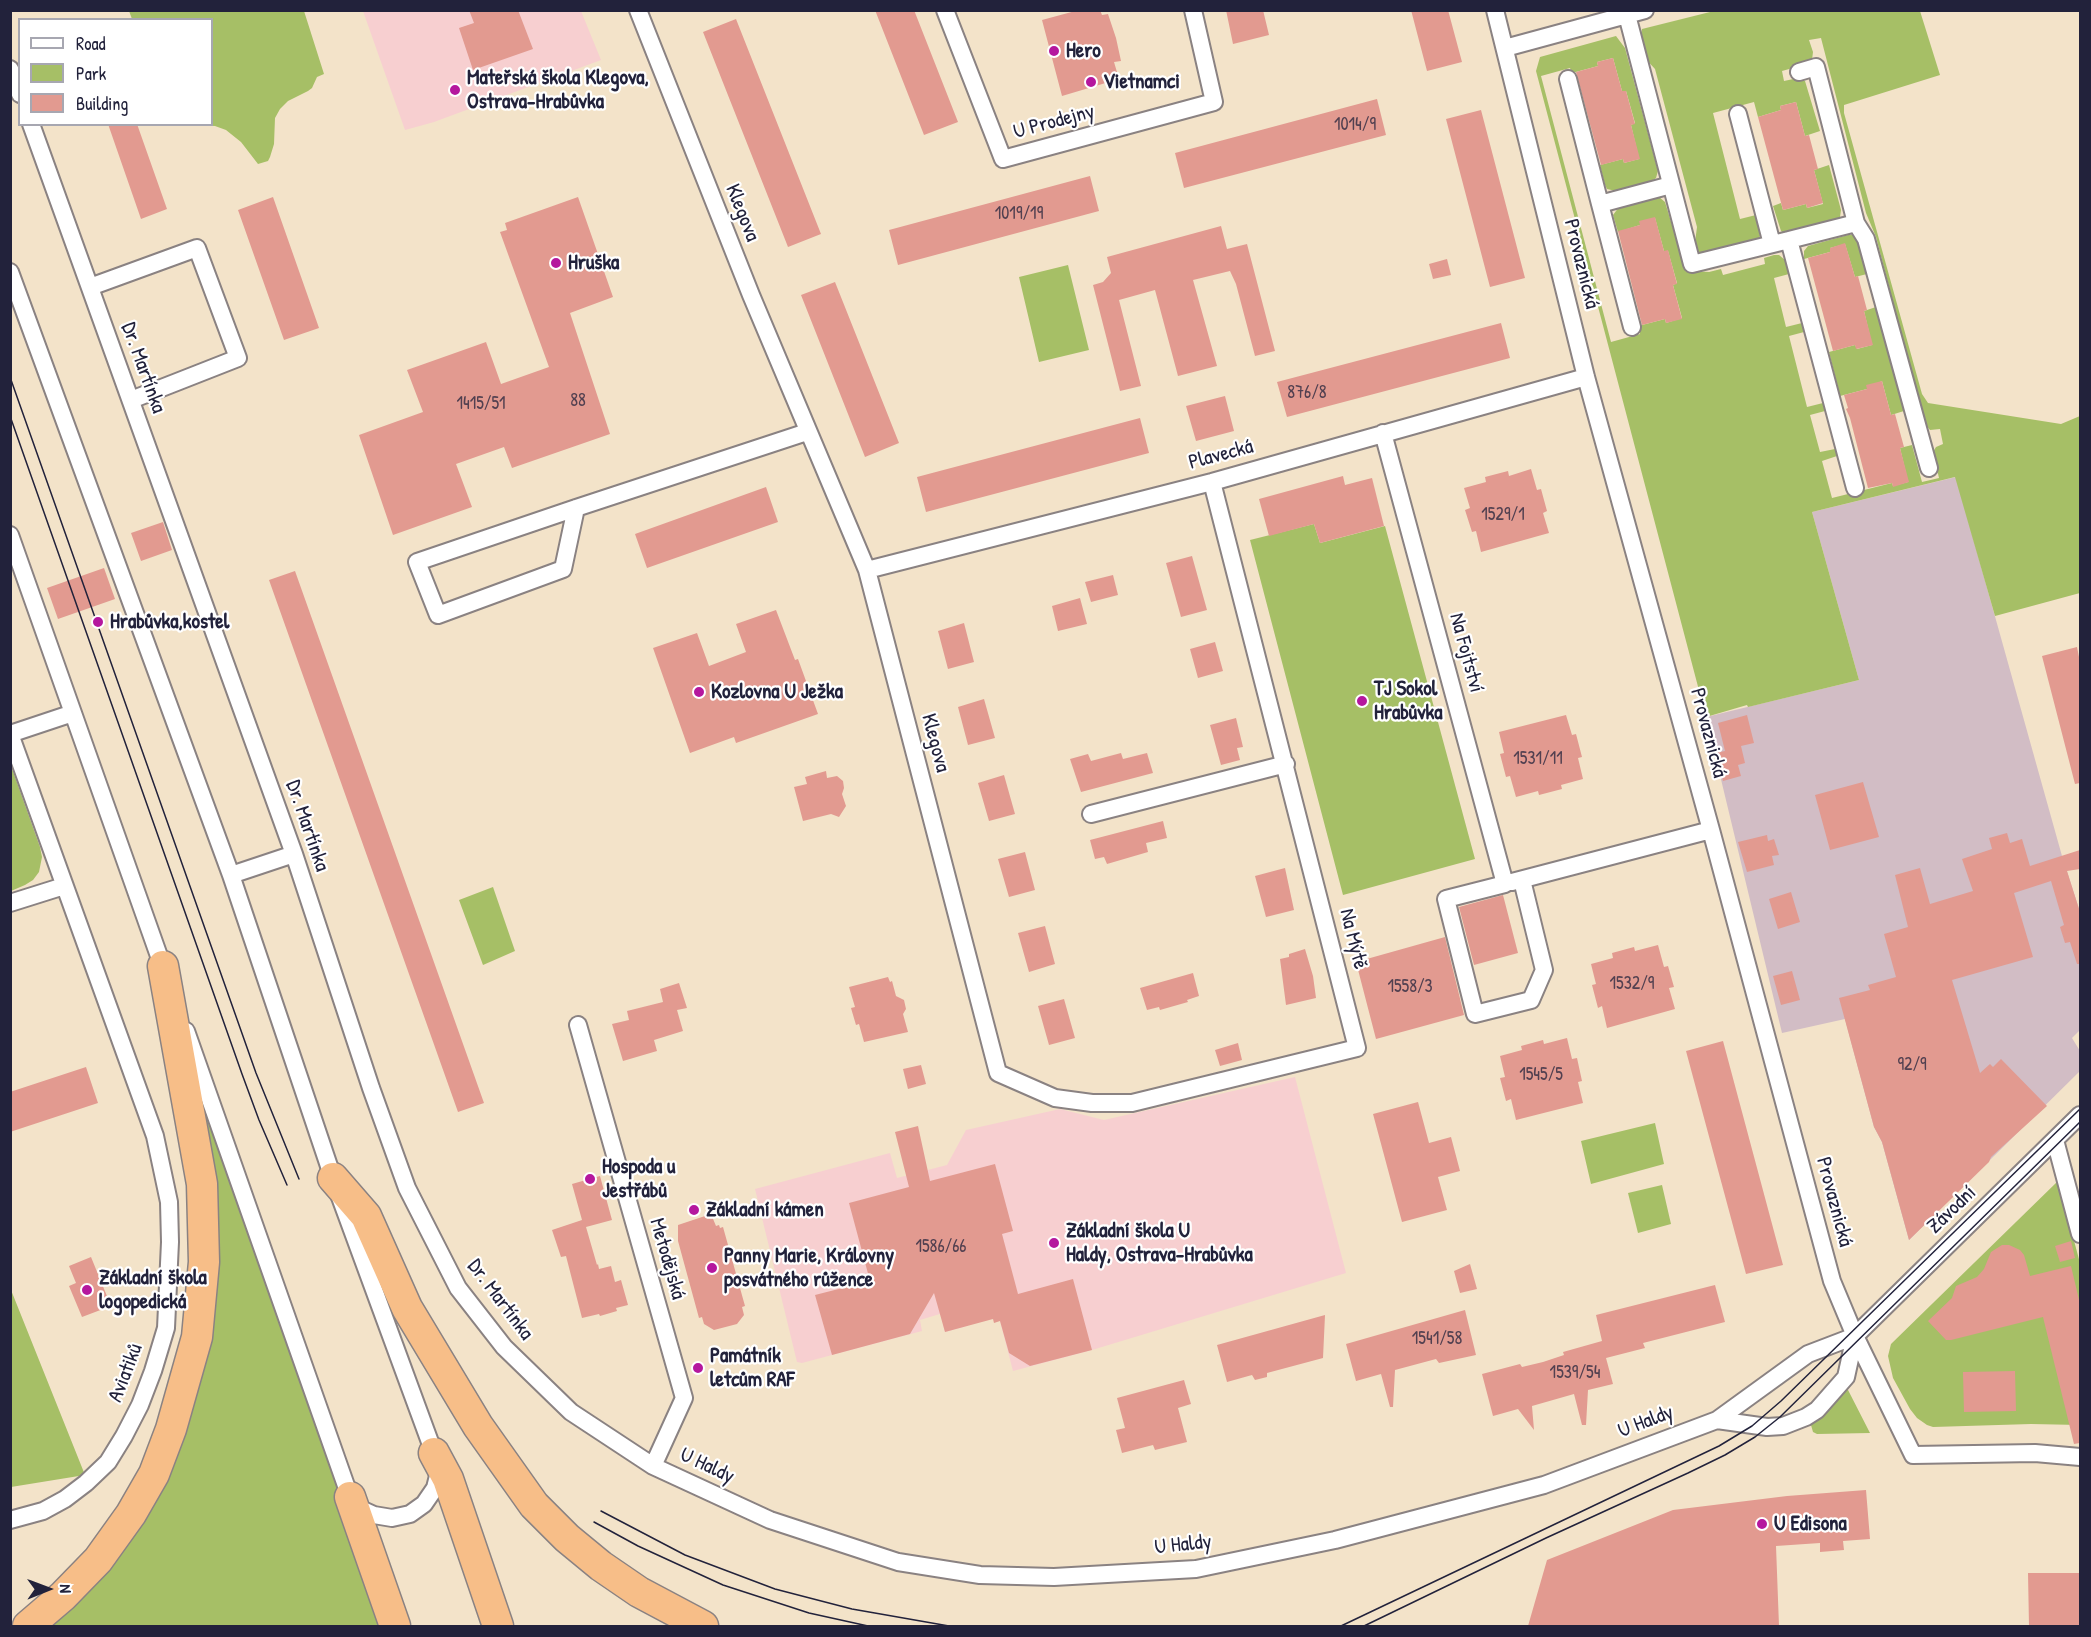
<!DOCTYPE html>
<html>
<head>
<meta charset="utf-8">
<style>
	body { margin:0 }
	#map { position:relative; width:2091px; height:1637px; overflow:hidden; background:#f3e3c9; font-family:"Patrick Hand",sans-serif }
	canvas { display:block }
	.frame { position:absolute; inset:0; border:12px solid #22223b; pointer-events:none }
	.legend { position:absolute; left:18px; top:18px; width:195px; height:108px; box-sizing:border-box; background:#fff; border:2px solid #a7a7b1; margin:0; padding:8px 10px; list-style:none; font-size:18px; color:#22223b }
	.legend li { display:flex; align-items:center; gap:12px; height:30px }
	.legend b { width:30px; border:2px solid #a7a7b1 }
	.north { position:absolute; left:18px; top:1559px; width:60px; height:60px; -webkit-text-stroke:4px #fff; paint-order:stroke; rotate:89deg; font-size:16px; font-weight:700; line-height:24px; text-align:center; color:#22223b }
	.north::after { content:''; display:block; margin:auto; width:21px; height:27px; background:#22223b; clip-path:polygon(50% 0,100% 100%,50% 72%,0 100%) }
</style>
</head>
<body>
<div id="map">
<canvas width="2091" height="1637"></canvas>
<div class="frame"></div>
<ul class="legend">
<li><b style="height:8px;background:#fff"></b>Road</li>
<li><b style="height:16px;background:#a6bf66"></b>Park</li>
<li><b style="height:16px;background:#e29a90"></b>Building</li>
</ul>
<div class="north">N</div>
</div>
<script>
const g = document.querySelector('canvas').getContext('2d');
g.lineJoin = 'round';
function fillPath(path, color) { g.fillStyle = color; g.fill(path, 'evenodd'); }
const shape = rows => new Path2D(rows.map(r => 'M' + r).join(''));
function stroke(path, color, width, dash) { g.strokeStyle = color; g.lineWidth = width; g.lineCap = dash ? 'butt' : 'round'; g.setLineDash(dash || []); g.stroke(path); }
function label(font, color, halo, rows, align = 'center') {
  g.font = font + ' "Patrick Hand",sans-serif'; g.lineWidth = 4.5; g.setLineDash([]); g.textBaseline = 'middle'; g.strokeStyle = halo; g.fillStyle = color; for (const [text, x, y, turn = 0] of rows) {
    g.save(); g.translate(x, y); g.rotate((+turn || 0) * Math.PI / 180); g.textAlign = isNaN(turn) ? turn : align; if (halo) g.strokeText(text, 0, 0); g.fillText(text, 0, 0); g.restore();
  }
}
fillPath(shape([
	[363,11,581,11,601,60,434,122,405,130],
	[1295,1077,1346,1273,1092,1350,1013,1371,1000,1321,992,1313,967,1326,945,1332,943,1325,946,1325,943,1313,920,1320,922,1331,802,1363,797,1362,755,1189,890,1153,897,1178,947,1165,966,1130,993,1124,1060,1109,1104,1120]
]), '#f7cfd0');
fillPath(shape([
	[1956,477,2062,856,2080,912,2080,1030,2072,1038,2080,1051,2080,1071,1909,1240,1882,1142,1874,1127,1845,1019,1782,1033,1706,717,1859,680,1812,512]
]), '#d2bdc5');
fillPath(shape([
	[129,11,304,11,324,74,317,77,312,88,308,91,288,101,280,109,275,118,274,144,270,157,268,161,258,164,241,142,226,130,215,126,188,125,212,124,212,20,132,19],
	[1714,11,1920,11,1940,75,1844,105,1844,113,1922,394,1928,403,2061,424,2080,416,2080,593,1995,616,1955,477,1812,512,1859,680,1748,707,1747,705,1706,717,1536,71,1540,57,1616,36,1625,48,1658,171,1656,178,1651,182,1616,191,1607,189,1605,185,1600,165,1623,159,1624,163,1639,159,1631,125,1635,123,1626,91,1622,91,1613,58,1597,62,1598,66,1572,73,1570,68,1541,76,1611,342,1640,334,1639,326,1642,325,1665,319,1666,323,1682,318,1673,285,1677,283,1668,251,1664,251,1655,218,1640,225,1618,232,1613,215,1619,207,1659,197,1665,202,1683,261,1694,271,1709,272,1721,269,1723,275,1765,264,1764,258,1774,255,1779,255,1785,260,1789,274,1774,278,1786,327,1802,323,1804,332,1789,336,1807,407,1823,403,1825,411,1810,415,1820,452,1835,449,1837,456,1822,461,1832,498,1892,483,1893,486,1908,482,1900,448,1912,445,1922,482,1939,478,1933,452,1936,447,1943,444,1940,429,1930,430,1925,424,1876,237,1866,213,1821,38,1809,40,1813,52,1812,60,1807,64,1782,71,1784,81,1798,78,1805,81,1820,131,1805,136,1796,102,1780,106,1781,110,1758,117,1754,102,1713,113,1740,219,1756,215,1760,236,1758,241,1698,255,1694,250,1697,227,1655,69,1643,56,1641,34,1642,29],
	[1829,165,1841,210,1840,217,1837,221,1785,234,1781,231,1773,206,1781,203,1783,210,1806,204,1807,208,1823,204,1814,170],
	[1848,235,1855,235,1858,239,1867,274,1855,277,1845,244,1830,248,1830,252,1804,259,1804,251,1808,246],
	[1068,265,1089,350,1039,362,1019,277],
	[1876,307,1904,411,1891,415,1882,381,1867,389,1840,396,1829,352,1855,345,1857,349,1872,345,1864,311],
	[1314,524,1320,543,1385,526,1475,859,1343,895,1250,540],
	[10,763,40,847,42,857,39,872,33,880,25,885,11,891],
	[493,887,515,951,483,965,459,900],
	[163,966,395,1626,28,1626,131,1514,204,1262],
	[1655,1123,1664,1164,1591,1184,1581,1141],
	[2058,1181,2080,1263,2080,1425,2031,1424,1933,1427,1927,1425,1917,1418,1910,1409,1893,1378,1888,1356,1891,1344],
	[1662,1185,1671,1224,1638,1233,1628,1193],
	[11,1290,85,1475,11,1487],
	[1847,1388,1870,1433,1817,1434,1813,1432,1811,1425]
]), '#a6bf66');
fillPath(shape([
	[469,10,518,10,533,49,473,70,459,28,474,23],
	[875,10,914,10,958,122,924,135],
	[1079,10,1100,10,1102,15,1108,14,1116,38,1121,61,1114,62,1119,79,1062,96,1042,20],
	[1226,10,1263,10,1269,35,1233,44],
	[1411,10,1448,10,1462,62,1427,71],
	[736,19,821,234,788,247,703,32],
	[1613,58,1622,91,1626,91,1635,124,1631,125,1640,159,1624,163,1623,159,1601,165,1576,72,1598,66,1597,62],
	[1377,99,1386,135,1184,188,1175,153],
	[1796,102,1805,136,1809,135,1818,169,1814,170,1823,203,1807,208,1806,204,1783,210,1758,117,1781,110,1780,106],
	[1481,110,1525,278,1490,287,1446,119],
	[108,124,137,124,167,209,141,219],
	[1090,176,1099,211,898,265,889,230],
	[273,197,319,328,284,340,238,210],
	[578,197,613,297,570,313,610,434,512,468,504,447,456,464,472,507,393,535,359,435,423,412,407,370,486,342,501,384,549,367,500,232,507,230,505,223],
	[1655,217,1664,251,1668,250,1677,284,1673,285,1682,319,1666,323,1665,319,1642,325,1618,231,1640,225,1639,221],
	[1221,226,1227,249,1247,244,1275,351,1255,356,1236,284,1230,271,1193,280,1217,366,1178,376,1155,290,1119,300,1141,386,1120,391,1093,285,1103,282,1111,273,1107,257],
	[1845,243,1855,277,1858,276,1867,310,1864,311,1873,345,1856,349,1855,345,1833,351,1808,258,1830,252,1830,248],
	[1447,259,1451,275,1433,279,1429,264],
	[835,282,899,443,865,457,801,295],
	[1501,323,1510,358,1287,417,1277,382],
	[1882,381,1891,415,1895,414,1904,447,1900,448,1909,482,1893,487,1892,483,1868,488,1850,418,1846,409,1848,408,1844,395,1867,389,1866,385],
	[1225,396,1234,431,1196,441,1186,406],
	[1140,418,1149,453,926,512,917,477],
	[1531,469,1537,490,1541,489,1547,511,1543,513,1549,533,1481,552,1476,531,1472,532,1465,510,1470,508,1464,488,1486,482,1485,477,1508,471,1509,476],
	[1343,476,1345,485,1372,478,1384,526,1320,543,1314,524,1269,536,1259,499],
	[766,487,778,522,647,568,635,534],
	[163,522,172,550,141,561,131,533],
	[1192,556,1207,610,1181,617,1166,563],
	[104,568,115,599,58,619,47,588],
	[295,571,484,1103,458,1112,269,580],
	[1113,575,1118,595,1091,602,1085,582],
	[1080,598,1087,624,1058,631,1052,606],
	[776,610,795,660,798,659,818,714,736,743,734,737,690,753,653,648,697,633,709,666,746,652,736,624],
	[964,623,974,662,948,669,938,631],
	[1215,642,1223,671,1198,678,1190,649],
	[2077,647,2080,662,2080,783,2075,784,2042,656],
	[984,699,995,738,968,745,958,707],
	[1566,715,1572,735,1576,734,1582,757,1578,758,1583,779,1561,785,1562,789,1539,795,1538,791,1516,797,1510,776,1506,777,1500,754,1504,753,1499,732],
	[1747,715,1754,743,1741,746,1745,763,1738,765,1741,776,1723,781,1715,753,1725,751,1718,723],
	[1236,718,1243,747,1237,748,1240,760,1221,765,1210,725],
	[1121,753,1123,759,1147,753,1153,773,1081,792,1070,759,1088,754,1091,761],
	[826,771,827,778,837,776,843,781,844,788,842,794,846,806,839,817,831,814,803,821,794,787,807,784,805,777],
	[1004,775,1015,814,989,821,978,783],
	[1863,782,1879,837,1830,850,1815,795],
	[1163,821,1167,838,1146,843,1148,852,1107,864,1104,857,1095,859,1090,840],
	[2007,833,2010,843,2022,839,2030,866,2080,850,2080,869,2067,871,2080,912,2080,964,2077,964,2070,942,2065,943,2060,927,2064,925,2051,881,2014,893,2033,957,1952,980,1980,1073,1990,1064,1993,1067,2001,1059,2047,1106,1991,1157,1989,1162,1909,1240,1882,1142,1874,1127,1839,998,1870,990,1868,985,1896,977,1884,934,1908,927,1895,875,1920,868,1930,904,1973,891,1962,859,1992,849,1989,838],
	[1767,835,1768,841,1774,839,1779,855,1772,856,1774,865,1747,872,1738,842],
	[1025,852,1035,890,1009,897,998,859],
	[1285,868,1294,910,1266,917,1255,876],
	[1791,892,1800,922,1778,929,1769,899],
	[1503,895,1518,953,1474,965,1459,907],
	[1045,926,1055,964,1029,972,1018,933],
	[1445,937,1464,1015,1376,1039,1356,962],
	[1658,945,1664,967,1668,966,1674,987,1669,988,1675,1009,1607,1028,1602,1006,1598,1008,1592,985,1596,984,1591,964,1613,958,1612,953,1634,947,1635,951],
	[1305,949,1313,976,1316,998,1286,1005,1280,959,1289,957,1289,954],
	[1792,971,1800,1000,1781,1005,1773,976],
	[1193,973,1199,996,1187,1000,1188,1002,1160,1010,1159,1007,1147,1010,1140,988],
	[888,977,890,982,892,981,896,996,904,1000,906,1009,903,1014,908,1032,864,1042,859,1024,856,1025,851,1008,855,1007,849,987],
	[679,983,687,1008,677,1010,683,1031,654,1040,657,1051,623,1061,612,1024,629,1020,627,1011,663,1002,660,989],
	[1064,999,1075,1038,1049,1045,1038,1006],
	[1567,1038,1572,1059,1577,1058,1582,1081,1578,1082,1583,1103,1516,1120,1511,1099,1506,1101,1500,1078,1505,1077,1500,1056,1522,1050,1521,1046,1543,1040,1544,1044],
	[1723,1041,1783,1265,1746,1274,1686,1051],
	[1238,1043,1242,1060,1220,1066,1215,1050],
	[921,1065,926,1084,908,1089,903,1069],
	[86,1067,98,1103,10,1132,10,1092],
	[1418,1102,1429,1143,1451,1137,1460,1171,1438,1177,1447,1210,1402,1222,1373,1114],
	[918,1126,930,1181,995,1164,1013,1231,1002,1234,1018,1294,1073,1279,1092,1350,1030,1366,1009,1353,1000,1321,994,1323,993,1319,945,1332,934,1293,910,1334,832,1355,815,1295,870,1281,849,1203,909,1187,895,1132],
	[600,1176,612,1220,586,1227,597,1265,598,1264,599,1269,611,1266,615,1282,621,1280,628,1305,616,1308,617,1311,600,1316,599,1314,582,1318,566,1256,561,1257,552,1230,582,1220,572,1184],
	[711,1214,716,1226,719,1225,720,1228,723,1227,745,1306,742,1307,744,1315,737,1324,714,1330,704,1324,702,1317,699,1318,678,1241,678,1225],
	[2071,1241,2075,1258,2060,1262,2055,1246],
	[2002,1245,2009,1245,2020,1250,2024,1255,2030,1276,2071,1266,2080,1304,2080,1443,2074,1444,2043,1317,1951,1340,1946,1340,1928,1321,1952,1298,1956,1286,1977,1277,1984,1269,1991,1252],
	[91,1257,111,1306,82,1317,69,1286,76,1283,69,1266],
	[1470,1264,1477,1289,1460,1293,1454,1271],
	[1715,1285,1725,1322,1643,1343,1645,1348,1606,1358,1613,1384,1588,1390,1586,1425,1582,1425,1574,1394,1532,1406,1534,1430,1518,1409,1493,1416,1482,1374,1520,1364,1522,1367,1543,1362,1564,1355,1563,1352,1602,1341,1596,1315],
	[1465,1310,1476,1355,1439,1363,1436,1359,1395,1370,1393,1407,1390,1407,1381,1374,1356,1381,1346,1344],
	[1325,1315,1323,1358,1267,1373,1267,1377,1255,1380,1252,1375,1227,1382,1217,1345],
	[2015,1371,2016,1411,1964,1412,1963,1372],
	[1184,1380,1191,1404,1178,1408,1187,1442,1155,1450,1153,1445,1122,1453,1116,1430,1125,1428,1117,1398],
	[1866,1490,1870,1539,1843,1541,1844,1550,1820,1552,1820,1543,1776,1546,1779,1626,1528,1626,1547,1560,1673,1510,1787,1496],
	[2028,1573,2080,1573,2080,1626,2029,1626]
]), '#e29a90');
const street = shape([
	[638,10,751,295,867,570,998,1073,1055,1098,1092,1103,1132,1103,1357,1048,1212,482],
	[945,10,1003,159,1214,102,1193,10],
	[1495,10,1586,377,1711,830,1832,1281,1855,1336,1913,1455,2035,1453,2080,1457],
	[1627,15,1692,264,1789,240,1855,488],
	[1505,48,1645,10],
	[10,69,20,94],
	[1799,72,1816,67,1856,223],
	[1568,79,1600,204,1671,185],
	[1738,114,1772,244],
	[31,124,294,854,371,1088,407,1188,458,1288,504,1347,571,1412,653,1466,770,1520,898,1562,980,1575,1054,1577,1196,1569,1335,1540,1544,1485,1717,1420,1808,1354,1855,1336,2080,1115],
	[1600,204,1632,327],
	[1789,240,1856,223,1866,239,1929,468],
	[10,272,231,875,333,1178,434,1453,438,1476,435,1488,424,1504,410,1514,392,1518,374,1515,363,1510,350,1497,186,1031],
	[90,287,197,248,238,358,131,400],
	[1383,433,1505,884,1446,899,1475,1014,1531,1000,1544,970,1522,880],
	[576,508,563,569,438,615,417,562,576,508,807,432],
	[10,535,165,973],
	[867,570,1212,482,1586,377],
	[10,734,155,1136,169,1202,170,1242,166,1328,153,1371,140,1405,124,1436,108,1462,86,1483,65,1499,43,1511,10,1520],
	[10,734,73,713],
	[1091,814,1286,764],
	[231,875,294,854],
	[1512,882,1711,830],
	[10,903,64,886],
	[578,1025,684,1398,653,1466],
	[2055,1140,2080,1234],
	[1717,1420,1767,1427,1783,1426,1806,1417,1817,1410,1846,1377,1855,1336]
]);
const highway = shape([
	[333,1178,366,1216,407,1308,478,1426,534,1505,567,1538,601,1566,639,1592,703,1626],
	[434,1453,448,1479,498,1626],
	[350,1497,395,1626],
	[28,1626,63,1596,98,1560,131,1514,154,1474,171,1429,197,1337,204,1262,202,1184,163,966]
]);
stroke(street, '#8a8282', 20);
stroke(highway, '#8a8282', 33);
stroke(street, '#fff', 16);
stroke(highway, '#f7be88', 30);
stroke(shape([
	[10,377,256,1073,299,1179],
	[10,416,242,1074,259,1120,287,1185],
	[601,1511,685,1555,775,1589,852,1609,949,1626],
	[594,1522,638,1546,723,1585,809,1613,868,1626],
	[1341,1626,1719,1446,1752,1426,1781,1401,2080,1109],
	[1364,1626,1546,1538,1688,1473,1725,1455,1755,1437,1780,1417,2080,1122]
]), '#22223b', 1.5);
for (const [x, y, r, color] of [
	[1054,51,6,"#b5179e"],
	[1091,82,6,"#b5179e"],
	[455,90,6,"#b5179e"],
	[556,263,6,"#b5179e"],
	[98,622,6,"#b5179e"],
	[699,692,6,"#b5179e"],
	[1362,701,6,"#b5179e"],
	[590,1179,6,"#b5179e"],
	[694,1210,6,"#b5179e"],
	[1054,1243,6,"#b5179e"],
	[712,1268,6,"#b5179e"],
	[87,1290,6,"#b5179e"],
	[698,1368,6,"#b5179e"],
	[1762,1524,6,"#b5179e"]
]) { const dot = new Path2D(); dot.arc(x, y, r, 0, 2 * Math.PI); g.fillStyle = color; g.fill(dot); stroke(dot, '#fff', 2); }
label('18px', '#524050', null, [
	["1014/9",1355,125],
	["1019/19",1019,214],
	["876/8",1307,393],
	["88",578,401],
	["1415/51",481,404],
	["1529/1",1503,515],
	["1531/11",1538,759],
	["1532/9",1632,984],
	["1558/3",1410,987],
	["92/9",1912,1065],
	["1545/5",1541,1075],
	["1586/66",941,1247],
	["1541/58",1437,1339],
	["1539/54",1575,1373]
]);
label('bold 21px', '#22223b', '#fff', [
	["Hero",1066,51],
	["Mateřská škola Klegova,",467,78],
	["Ostrava-Hrabůvka",467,102],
	["Vietnamci",1103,82],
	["Hruška",568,263],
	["Hrabůvka,kostel",110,622],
	["TJ Sokol",1374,689],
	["Hrabůvka",1374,713],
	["Kozlovna U Ježka",711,692],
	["Hospoda u",602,1167],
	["Jestřábů",602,1191],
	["Základní kámen",706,1210],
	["Základní škola U",1066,1231],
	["Haldy, Ostrava-Hrabůvka",1066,1255],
	["Panny Marie, Královny",724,1256],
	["posvátného růžence",724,1280],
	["Základní škola",99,1278],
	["logopedická",99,1302],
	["Památník",710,1356],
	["letcům RAF",710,1380],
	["U Edisona",1774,1524]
], 'left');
label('21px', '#22223b', '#fff', [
	["U Prodejny",1054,122,-15],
	["Klegova",742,213,68],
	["Provaznická",1581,264,76],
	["Dr. Martínka",143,368,70],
	["Plavecká",1221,455,-15],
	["Na Fojtství",1466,653,75],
	["Provaznická",1708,733,75],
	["Klegova",935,743,75],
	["Dr. Martínka",307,826,71],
	["Na Mýtě",1353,939,76],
	["Provaznická",1834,1202,75],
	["Závodní",1952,1210,-44],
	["Metodějská",667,1259,74],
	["Dr. Martínka",500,1300,53],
	["Aviatiků",126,1373,-69],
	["U Haldy",1646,1422,-21],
	["U Haldy",707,1466,25],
	["U Haldy",1183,1545,-6]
]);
</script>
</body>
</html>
